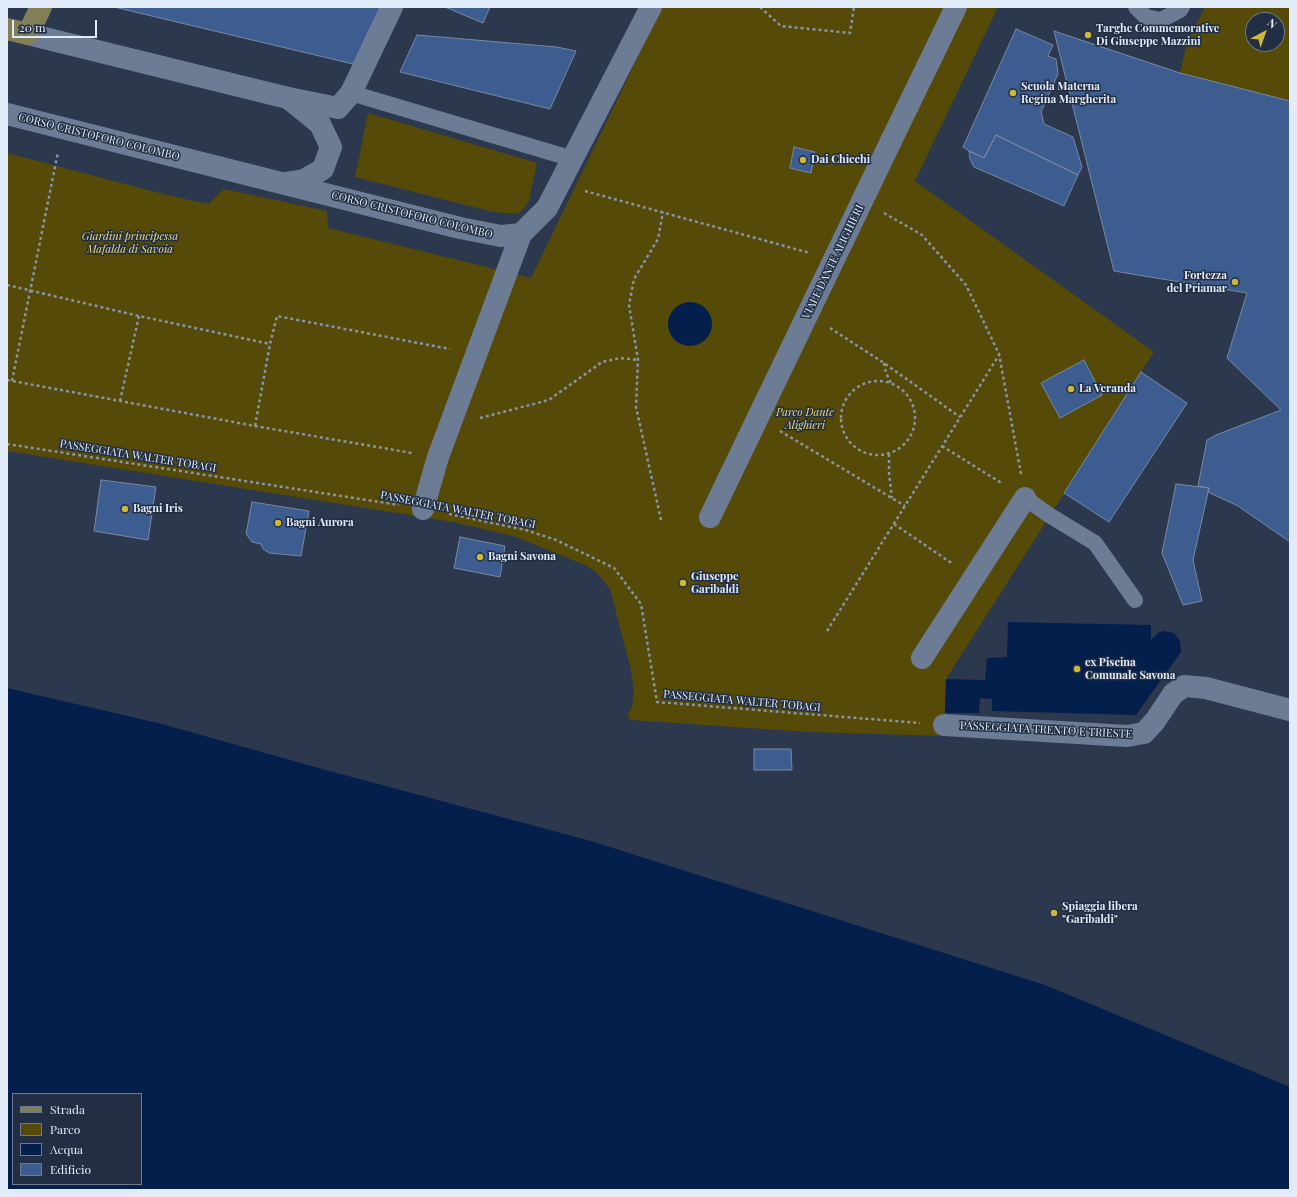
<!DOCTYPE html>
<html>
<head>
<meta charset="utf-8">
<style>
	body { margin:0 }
	#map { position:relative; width:1297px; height:1197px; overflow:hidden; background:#2b384d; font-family:"Playfair Display",serif }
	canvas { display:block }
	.frame { position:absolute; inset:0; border:8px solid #e2ebf8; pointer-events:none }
	.legend { position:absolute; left:12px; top:1093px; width:130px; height:92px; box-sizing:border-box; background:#212e43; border:1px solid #6e7a8b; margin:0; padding:5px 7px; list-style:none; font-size:12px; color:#e2ebf8 }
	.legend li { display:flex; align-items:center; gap:8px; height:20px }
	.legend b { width:20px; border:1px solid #6e7a8b }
	.north { position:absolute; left:1245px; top:12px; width:40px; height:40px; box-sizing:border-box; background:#212e43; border:1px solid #6e7a8b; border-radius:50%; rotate:41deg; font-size:11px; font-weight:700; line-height:16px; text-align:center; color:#e2ebf8 }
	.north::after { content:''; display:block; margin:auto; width:14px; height:18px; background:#cfb837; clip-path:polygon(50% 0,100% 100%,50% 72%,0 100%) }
	.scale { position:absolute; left:12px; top:20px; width:85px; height:18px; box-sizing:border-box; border:2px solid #e2ebf8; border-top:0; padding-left:5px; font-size:12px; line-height:14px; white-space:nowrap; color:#e2ebf8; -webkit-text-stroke:3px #212e43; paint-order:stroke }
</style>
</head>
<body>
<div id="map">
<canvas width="1297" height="1197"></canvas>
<div class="frame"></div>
<ul class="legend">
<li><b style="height:5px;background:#827f58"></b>Strada</li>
<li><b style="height:11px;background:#554a08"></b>Parco</li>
<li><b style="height:11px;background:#051f4d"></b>Acqua</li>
<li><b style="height:11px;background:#3d5c8f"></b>Edificio</li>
</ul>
<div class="north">N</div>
<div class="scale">20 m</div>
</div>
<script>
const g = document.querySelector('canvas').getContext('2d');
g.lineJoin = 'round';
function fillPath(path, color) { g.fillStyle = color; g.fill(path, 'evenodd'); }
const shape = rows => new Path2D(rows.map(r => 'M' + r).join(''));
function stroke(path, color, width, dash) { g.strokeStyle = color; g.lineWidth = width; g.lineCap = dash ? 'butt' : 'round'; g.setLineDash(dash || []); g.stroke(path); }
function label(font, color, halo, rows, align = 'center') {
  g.font = font + ' "Playfair Display",serif'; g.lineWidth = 3; g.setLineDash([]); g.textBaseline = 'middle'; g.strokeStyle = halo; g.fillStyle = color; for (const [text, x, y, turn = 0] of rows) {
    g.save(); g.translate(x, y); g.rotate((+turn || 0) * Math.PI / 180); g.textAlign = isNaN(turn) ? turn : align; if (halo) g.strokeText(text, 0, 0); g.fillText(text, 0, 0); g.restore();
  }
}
fillPath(shape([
	[662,7,998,7,915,181,1154,352,946,679,944,736,808,732,630,720,627,715,632,707,634,691,630,666,610,589,598,574,587,566,516,537,453,522,7,451,7,153,167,195,208,204,224,189,327,211,328,228,531,278],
	[1205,7,1290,7,1290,101,1180,73,1187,43],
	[1253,20,1277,20,1277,44,1253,44],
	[368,113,537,163,529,201,519,214,493,212,355,177]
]), '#554a08');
fillPath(shape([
	'668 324a22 22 0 1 1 44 0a22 22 0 1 1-44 0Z',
	[1008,622,1151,625,1151,640,1158,633,1163,631,1174,633,1180,641,1181,652,1136,715,992,711,992,699,980,698,979,713,945,713,946,679,985,680,987,658,1007,657],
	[7,688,162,724,322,769,591,841,1045,985,1290,1087,1290,1190,7,1190],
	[13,1094,141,1094,141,1184,13,1184]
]), '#051f4d');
const building = shape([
	[114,7,380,7,353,64,114,7],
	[445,7,490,7,483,23,445,7],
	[1016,29,1053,45,1048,56,1056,59,1058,74,1041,112,1044,124,1073,137,1082,167,1078,175,996,135,984,158,969,151,963,147,1016,29],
	[1054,31,1180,73,1290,101,1290,542,1238,506,1208,492,1209,488,1198,486,1207,440,1216,435,1281,410,1227,358,1247,293,1114,271,1054,31],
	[417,35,557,47,576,51,550,109,400,72,417,35],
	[996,135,1078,175,1064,206,974,167,970,159,969,151,984,158,996,135],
	[794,147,815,152,811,173,790,168,794,147],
	[1084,360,1102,395,1060,418,1041,383,1084,360],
	[1141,372,1187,403,1109,522,1064,493,1141,372],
	[101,480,156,487,148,540,94,531,101,480],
	[1176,484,1209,488,1193,560,1202,601,1183,605,1162,553,1176,484],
	[252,502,309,511,301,556,269,553,263,549,261,544,252,542,250,539,246,534,252,502],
	[460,537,505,546,500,577,454,568,460,537],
	[754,749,791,749,792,770,754,770,754,749]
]);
fillPath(building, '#3d5c8f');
stroke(building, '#7a89a2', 1);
stroke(shape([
	[760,7,781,26,850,33,854,7],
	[585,191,810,253],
	[884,213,922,235,966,285,999,354,1021,474],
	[7,285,139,316,270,344,277,316,450,349],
	[830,328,884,363,960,417],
	[884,363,886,373,891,383],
	[7,380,255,426,412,453],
	'841 418a37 37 0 1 1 74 0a37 37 0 1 1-74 0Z',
	[12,381,58,152],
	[120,401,139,316],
	[480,418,549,400,602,362,620,358,638,360],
	[255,426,270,344],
	[780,431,905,506],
	[7,444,399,505],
	[942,446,1003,484],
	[889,454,889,473,892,498],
	[449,514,526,530,556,540,614,568,641,604,657,702,920,723],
	[661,520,636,407,638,360,629,305,634,279,658,239,663,212],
	[894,524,953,564],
	[827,631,999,355]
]), '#8994a5', 2.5, [3, 3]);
stroke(shape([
	[1136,7,1146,17,1161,20,1180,10,1182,7],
	[351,93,573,159],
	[1025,498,1049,515,1095,543,1135,600]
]), '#6d7c95', 16);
stroke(shape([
	[423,509,438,457,521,234],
	[710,517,891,141],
	[922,658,1025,498],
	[944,725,1127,736,1144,733,1155,721,1173,694,1184,686,1206,688,1290,710]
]), '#6d7c95', 22);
stroke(shape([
	[7,114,460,228,501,236,521,234,547,208,651,7],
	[891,141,956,7],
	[285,183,304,180,323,169,331,147,320,124,288,98]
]), '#6d7c95', 22);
stroke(shape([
	[28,34,288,98,338,108,351,93,392,7]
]), '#6d7c95', 22);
stroke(shape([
	[7,29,28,34,41,7]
]), '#827f58', 22);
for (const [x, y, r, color] of [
	[1088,35,4,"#cfb837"],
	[1013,93,4,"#cfb837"],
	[803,160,4,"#cfb837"],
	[1235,282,4,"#cfb837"],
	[1071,389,4,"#cfb837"],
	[125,509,4,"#cfb837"],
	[278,523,4,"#cfb837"],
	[480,557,4,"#cfb837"],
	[683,583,4,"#cfb837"],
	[1077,669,4,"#cfb837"],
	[1054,913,4,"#cfb837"]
]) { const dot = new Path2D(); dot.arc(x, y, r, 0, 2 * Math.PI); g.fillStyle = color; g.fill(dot); stroke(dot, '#212e43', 1.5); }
label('bold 11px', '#e2ebf8', '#212e43', [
	["Targhe Commemorative",1096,29],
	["Di Giuseppe Mazzini",1096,42],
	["Scuola Materna",1021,87],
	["Regina Margherita",1021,100],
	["Dai Chicchi",811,160],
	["Fortezza",1227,276,"right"],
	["del Priamar",1227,289,"right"],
	["La Veranda",1079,389],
	["Bagni Iris",133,509],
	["Bagni Aurora",286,523],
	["Bagni Savona",488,557],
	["Giuseppe",691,577],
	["Garibaldi",691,590],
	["ex Piscina",1085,663],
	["Comunale Savona",1085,676],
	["Spiaggia libera",1062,907],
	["\"Garibaldi\"",1062,920]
], 'left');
label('11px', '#e2ebf8', '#212e43', [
	["CORSO CRISTOFORO COLOMBO",99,137,14],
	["CORSO CRISTOFORO COLOMBO",412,215,14],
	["VIALE DANTE ALIGHIERI",833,262,-64],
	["PASSEGGIATA WALTER TOBAGI",138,456,9],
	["PASSEGGIATA WALTER TOBAGI",458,510,11],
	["PASSEGGIATA WALTER TOBAGI",742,701,5],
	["PASSEGGIATA TRENTO E TRIESTE",1046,730,3]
]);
label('italic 11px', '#f0de7b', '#212e43', [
	["Giardini principessa",130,237],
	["Mafalda di Savoia",130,250],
	["Parco Dante",805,413],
	["Alighieri",805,426]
]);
</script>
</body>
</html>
